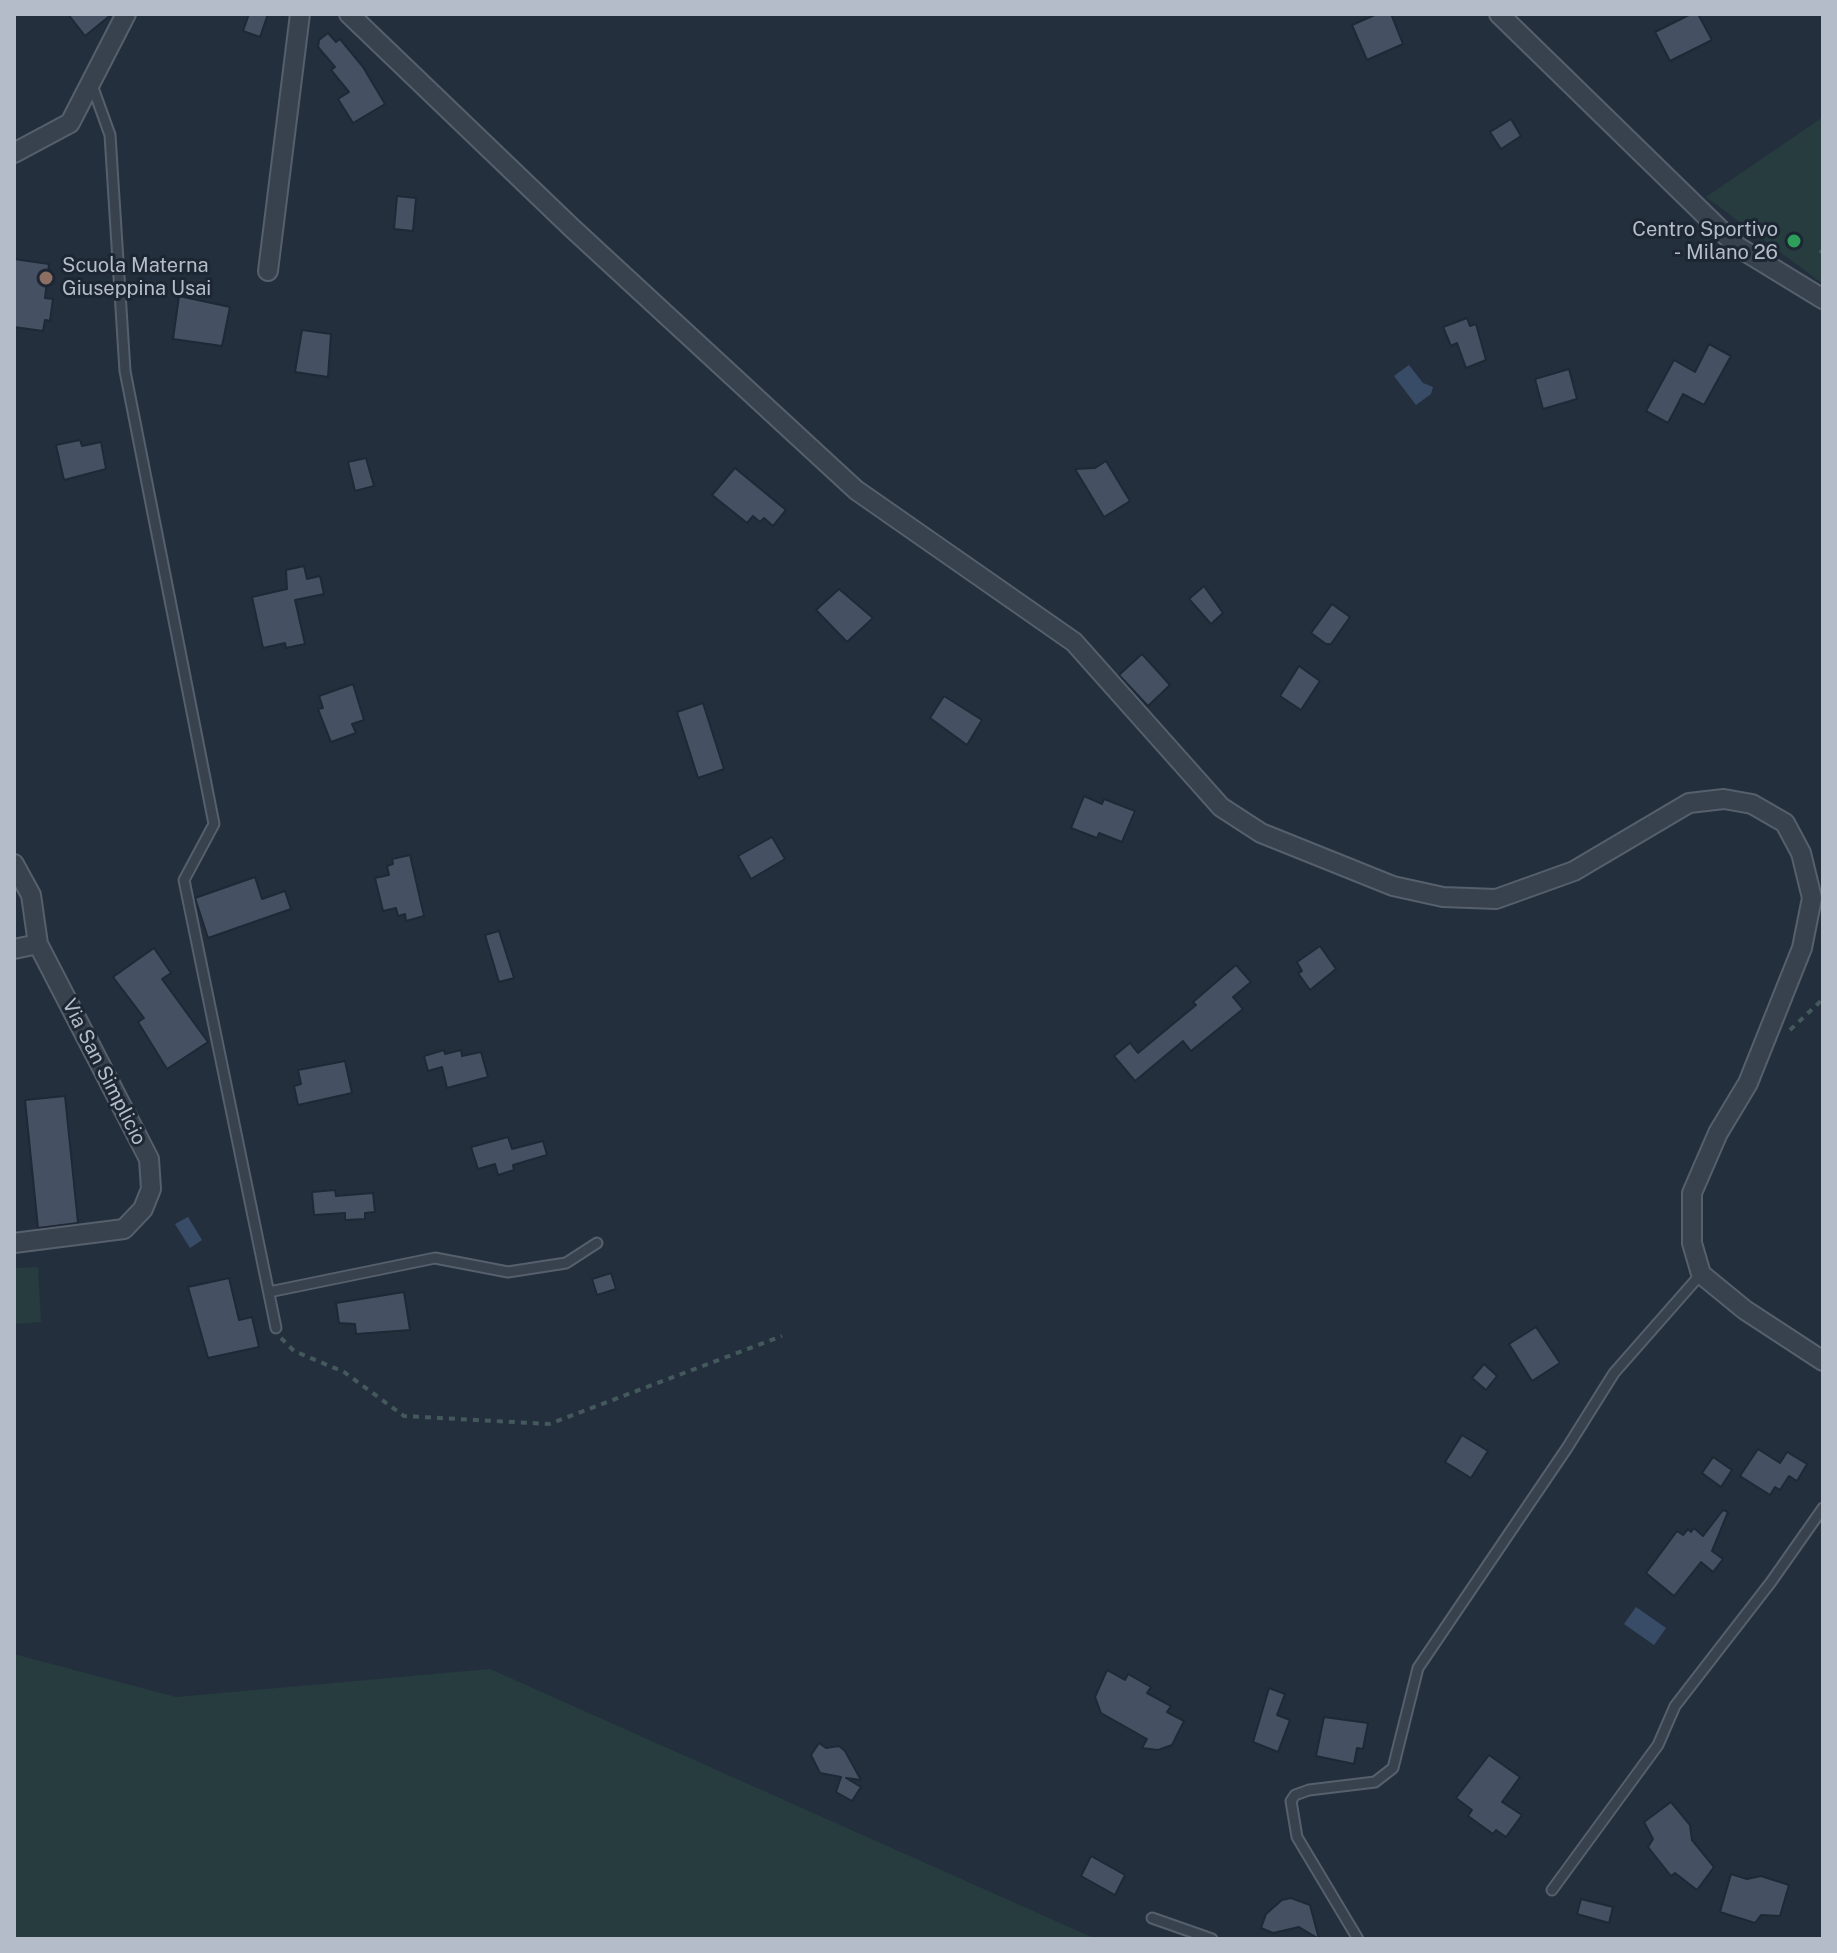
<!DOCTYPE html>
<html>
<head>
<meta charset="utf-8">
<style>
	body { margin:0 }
	#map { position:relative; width:1837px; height:1953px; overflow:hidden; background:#242f3e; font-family:"Public Sans",sans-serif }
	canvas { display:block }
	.frame { position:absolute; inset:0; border:16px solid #b4bcc9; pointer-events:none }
</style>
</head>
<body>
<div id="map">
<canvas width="1837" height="1953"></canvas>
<div class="frame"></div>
</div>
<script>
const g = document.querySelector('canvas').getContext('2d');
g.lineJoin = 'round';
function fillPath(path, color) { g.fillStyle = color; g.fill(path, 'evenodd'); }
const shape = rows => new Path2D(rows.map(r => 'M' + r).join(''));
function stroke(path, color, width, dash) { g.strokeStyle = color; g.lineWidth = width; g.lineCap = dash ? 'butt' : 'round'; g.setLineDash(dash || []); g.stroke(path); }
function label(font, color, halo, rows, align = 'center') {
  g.font = font + ' "Public Sans",sans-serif'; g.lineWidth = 6; g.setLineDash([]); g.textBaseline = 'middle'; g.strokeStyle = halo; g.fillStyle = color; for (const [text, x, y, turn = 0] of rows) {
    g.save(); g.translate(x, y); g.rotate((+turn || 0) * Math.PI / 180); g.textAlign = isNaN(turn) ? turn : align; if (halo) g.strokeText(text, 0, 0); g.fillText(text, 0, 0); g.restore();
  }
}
fillPath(shape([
	[1823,117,1823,284,1706,197],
	[38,1267,41,1322,14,1324,14,1268],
	[14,1654,176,1697,490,1669,1096,1939,14,1939]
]), '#263c3f');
fillPath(shape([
	[1409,365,1423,383,1433,387,1431,394,1416,405,1394,376],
	[188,1217,202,1240,190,1248,175,1224],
	[1636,1607,1666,1628,1654,1645,1624,1624]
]), '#394c67');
const building = shape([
	[68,14,112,14,85,36,68,14],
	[249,14,268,14,260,37,243,31,249,14],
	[1377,14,1391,14,1403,44,1367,60,1352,25,1377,14],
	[1691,14,1698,14,1712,40,1670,61,1655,32,1691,14],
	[328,33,336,42,340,39,363,67,385,104,353,123,338,99,349,92,331,70,335,67,318,47,319,40,328,33],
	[1511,119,1521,136,1501,149,1490,132,1511,119],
	[397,196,416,198,413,231,394,229,397,196],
	[14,259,49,264,45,298,53,299,50,321,45,320,43,331,14,327,14,259],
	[179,296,230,307,222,346,173,339,179,296],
	[1467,318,1470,326,1476,324,1486,360,1466,368,1457,343,1451,346,1443,327,1467,318],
	[302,330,331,334,328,377,295,372,302,330],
	[1709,344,1731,356,1704,405,1683,394,1668,423,1646,411,1674,360,1695,372,1709,344],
	[1569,369,1577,399,1543,409,1535,379,1569,369],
	[80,440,82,446,101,442,106,469,64,480,56,445,80,440],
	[366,458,374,486,355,491,348,462,366,458],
	[1106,461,1130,501,1104,517,1075,469,1095,468,1106,461],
	[735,468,786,510,773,526,764,518,760,522,753,516,747,523,712,495,735,468],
	[304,566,307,579,320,576,324,594,295,600,305,644,286,648,285,643,263,648,252,597,287,589,286,570,304,566],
	[1204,586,1223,613,1211,624,1189,599,1204,586],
	[839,589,873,618,847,642,816,610,839,589],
	[1332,604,1350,617,1331,644,1326,644,1311,633,1332,604],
	[1142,654,1170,685,1148,706,1119,675,1142,654],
	[1299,666,1320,681,1301,710,1280,696,1299,666],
	[353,684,364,720,352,724,356,733,331,742,318,709,323,708,319,696,353,684],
	[944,696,982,720,967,745,930,718,944,696],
	[703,703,724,769,698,778,677,712,703,703],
	[1084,796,1102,804,1104,799,1135,811,1122,842,1099,833,1097,838,1071,828,1084,796],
	[772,837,785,859,751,879,738,856,772,837],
	[410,855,424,916,406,921,405,914,398,916,396,908,383,911,375,878,389,875,387,866,393,864,392,859,410,855],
	[255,877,262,899,285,891,291,909,208,938,195,898,255,877],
	[499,931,514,978,499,982,485,935,499,931],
	[1320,946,1336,969,1310,990,1298,973,1302,971,1297,962,1320,946],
	[154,948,171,973,162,979,208,1042,167,1069,138,1022,144,1018,113,977,154,948],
	[1236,965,1251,982,1233,997,1243,1009,1191,1051,1183,1041,1135,1081,1114,1056,1130,1043,1138,1053,1196,1005,1193,1002,1236,965],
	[444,1050,445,1054,461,1050,462,1056,481,1052,488,1077,447,1088,442,1067,428,1071,424,1056,444,1050],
	[345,1061,352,1093,298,1105,294,1086,301,1084,298,1070,345,1061],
	[65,1096,78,1223,38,1228,25,1100,65,1096],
	[508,1137,512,1149,543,1141,547,1155,513,1165,514,1170,498,1175,495,1164,478,1169,471,1147,508,1137],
	[335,1190,336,1196,373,1193,375,1212,365,1213,365,1219,345,1220,345,1213,314,1215,312,1192,335,1190],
	[611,1273,616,1289,597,1295,592,1279,611,1273],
	[229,1278,239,1320,252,1317,259,1347,208,1358,188,1287,229,1278],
	[404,1292,410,1330,356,1334,355,1324,339,1323,336,1303,404,1292],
	[1536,1327,1560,1363,1532,1381,1509,1344,1536,1327],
	[1484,1364,1497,1376,1486,1390,1472,1378,1484,1364],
	[1462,1435,1488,1451,1471,1478,1445,1462,1462,1435],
	[1758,1449,1780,1463,1787,1452,1807,1464,1797,1481,1789,1476,1780,1490,1775,1487,1770,1495,1740,1476,1758,1449],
	[1713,1457,1732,1470,1721,1487,1702,1473,1713,1457],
	[1723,1510,1728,1512,1712,1551,1723,1559,1713,1572,1701,1562,1674,1596,1646,1573,1677,1531,1683,1535,1688,1529,1691,1532,1694,1528,1703,1536,1723,1510],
	[1107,1670,1125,1680,1128,1674,1151,1687,1147,1693,1171,1706,1167,1712,1184,1721,1172,1745,1158,1750,1142,1748,1147,1739,1101,1713,1095,1697,1107,1670],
	[1269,1688,1285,1694,1277,1715,1290,1720,1278,1752,1253,1742,1269,1688],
	[1324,1717,1368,1723,1363,1749,1357,1748,1354,1764,1316,1756,1324,1717],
	[819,1743,826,1748,839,1746,845,1751,861,1780,846,1778,861,1787,852,1801,836,1792,841,1777,820,1773,811,1755,819,1743],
	[1489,1755,1520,1777,1502,1802,1522,1815,1506,1837,1496,1830,1493,1834,1468,1816,1472,1810,1456,1798,1489,1755],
	[1671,1802,1690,1825,1692,1840,1714,1867,1697,1890,1675,1873,1671,1876,1648,1847,1653,1839,1644,1822,1671,1802],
	[1091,1856,1125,1875,1115,1895,1081,1876,1091,1856],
	[1731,1874,1747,1879,1761,1876,1789,1885,1780,1916,1761,1915,1755,1923,1720,1912,1731,1874],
	[1291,1898,1310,1905,1319,1939,1299,1927,1273,1933,1261,1928,1266,1914,1282,1900,1291,1898],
	[1581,1899,1613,1907,1609,1923,1577,1914,1581,1899]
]);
fillPath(building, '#455162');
stroke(building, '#1f2835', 2);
const service = shape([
	[92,85,110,135,125,371,214,824,184,880,276,1328],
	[269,1292,435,1258,508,1272,566,1263,597,1243],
	[1552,1890,1658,1745,1675,1706,1771,1582,1823,1508],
	[1152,1918,1212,1939],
	[1358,1939,1297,1837,1291,1801,1295,1795,1309,1790,1375,1782,1393,1768,1418,1668,1567,1448,1614,1373,1701,1274]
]);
const minor = shape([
	[349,14,572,228,856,490,1074,642,1221,807,1261,833,1393,886,1443,897,1496,899,1574,871,1689,803,1724,799,1752,804,1785,823,1801,853,1812,898,1802,948,1748,1083,1718,1133,1692,1193,1692,1243,1701,1274,1745,1310,1823,1361],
	[1499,14,1738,247,1823,299],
	[14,153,70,123,126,14],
	[268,271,300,14],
	[14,864,31,895,38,944,149,1159,151,1189,143,1209,124,1229,14,1243],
	[14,949,38,944]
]);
stroke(service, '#565f6c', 13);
stroke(minor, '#565f6c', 22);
stroke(shape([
	[1820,253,1823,250],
	[1790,1030,1823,999],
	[281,1338,294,1351,344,1372,404,1416,549,1424,782,1336]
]), '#44595c', 4, [6, 6]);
stroke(service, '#38414e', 9);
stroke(minor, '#38414e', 18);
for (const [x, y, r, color] of [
	[1794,241,8,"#2e9e5b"],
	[46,278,8,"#8d6e63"]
]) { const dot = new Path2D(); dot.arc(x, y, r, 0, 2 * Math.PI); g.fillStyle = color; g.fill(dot); stroke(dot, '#1d2633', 3); }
label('20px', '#b4bcc9', '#1d2633', [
	["Centro Sportivo",1778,230],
	["- Milano 26",1778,253],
	["Scuola Materna",62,266,"left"],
	["Giuseppina Usai",62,289,"left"]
], 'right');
label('20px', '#b4bcc9', '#1d2633', [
	["Via San Simplicio",104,1072,63]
]);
</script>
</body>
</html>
